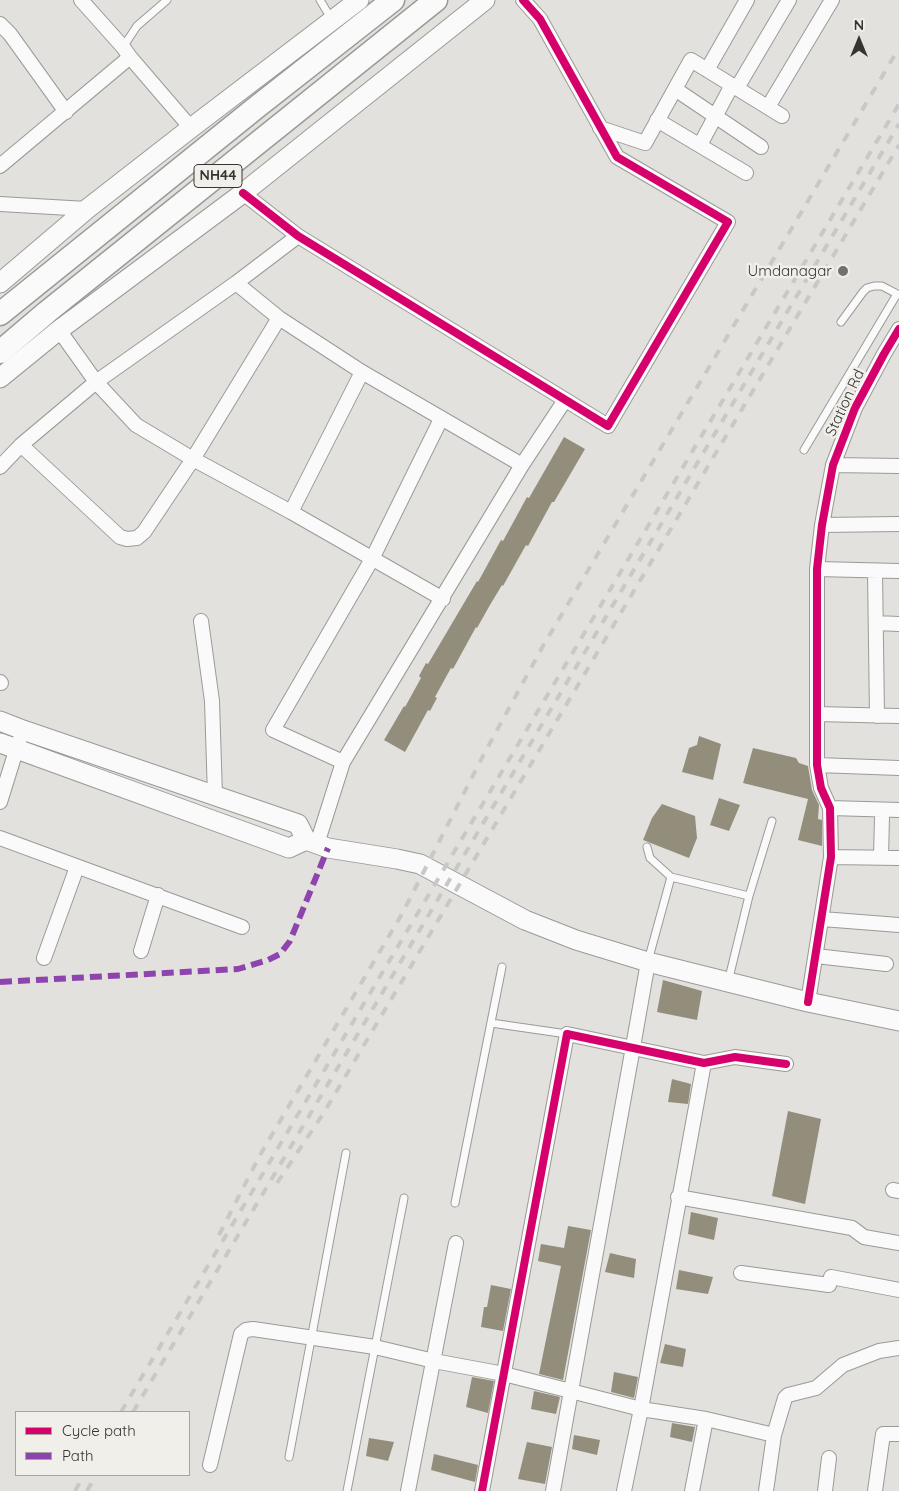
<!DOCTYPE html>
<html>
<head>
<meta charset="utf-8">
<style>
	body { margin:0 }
	#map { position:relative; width:899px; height:1491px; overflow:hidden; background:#e2e1de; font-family:Quicksand,sans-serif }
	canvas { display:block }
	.legend { position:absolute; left:15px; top:1411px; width:175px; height:65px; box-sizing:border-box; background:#f1efe9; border:1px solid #a6a4a0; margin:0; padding:6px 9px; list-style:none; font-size:15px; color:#353432 }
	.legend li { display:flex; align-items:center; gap:10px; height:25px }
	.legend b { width:25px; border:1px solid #a6a4a0 }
	.north { position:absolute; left:834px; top:15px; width:50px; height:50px; -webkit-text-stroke:4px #f1efe9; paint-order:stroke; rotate:0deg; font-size:14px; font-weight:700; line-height:20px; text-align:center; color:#353432 }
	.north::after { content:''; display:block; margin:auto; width:18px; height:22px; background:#353432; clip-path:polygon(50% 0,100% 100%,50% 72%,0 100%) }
</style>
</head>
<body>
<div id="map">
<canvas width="899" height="1491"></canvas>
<ul class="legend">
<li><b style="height:6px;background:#d6006c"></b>Cycle path</li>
<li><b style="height:6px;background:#8e44ad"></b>Path</li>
</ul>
<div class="north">N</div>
</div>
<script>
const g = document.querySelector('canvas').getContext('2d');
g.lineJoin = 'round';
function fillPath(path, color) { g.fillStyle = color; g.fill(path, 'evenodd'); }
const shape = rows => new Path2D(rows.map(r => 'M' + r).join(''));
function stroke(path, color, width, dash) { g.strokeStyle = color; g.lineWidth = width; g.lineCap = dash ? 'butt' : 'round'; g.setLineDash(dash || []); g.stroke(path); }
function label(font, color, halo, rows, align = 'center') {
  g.font = font + ' Quicksand,sans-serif'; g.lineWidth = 5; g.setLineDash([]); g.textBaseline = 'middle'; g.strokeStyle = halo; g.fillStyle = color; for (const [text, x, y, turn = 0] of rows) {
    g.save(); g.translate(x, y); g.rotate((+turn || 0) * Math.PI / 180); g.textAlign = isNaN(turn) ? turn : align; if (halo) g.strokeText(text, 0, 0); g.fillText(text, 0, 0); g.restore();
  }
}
fillPath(shape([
	[564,437,585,449,554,502,552,502,528,546,526,545,503,586,502,585,490,605,477,628,476,627,453,669,451,668,435,697,437,698,430,711,428,710,405,752,384,740,404,706,405,707,421,678,419,676,426,663,428,664,477,581,478,582,501,540,503,541,527,497,529,498],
	[699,736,721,744,713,780,682,772,689,748,697,745],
	[753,748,796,758,799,763,808,766,812,790,819,805,818,819,822,820,822,846,798,840,808,799,743,783],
	[719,798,740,805,729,831,710,825],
	[662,804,695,816,697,838,689,858,643,840,652,818],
	[663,980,702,991,697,1020,657,1012],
	[672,1079,691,1084,688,1104,668,1102],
	[788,1111,821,1119,805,1204,772,1196],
	[691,1212,718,1218,714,1240,688,1234],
	[568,1226,591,1230,563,1380,539,1374,561,1266,538,1261,541,1244,564,1248],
	[610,1253,636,1259,634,1278,605,1272],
	[679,1270,713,1277,708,1294,676,1289],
	[491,1285,511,1289,503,1331,481,1327,484,1307,487,1307],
	[665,1344,686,1349,683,1367,660,1363],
	[614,1372,638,1377,634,1398,611,1392],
	[472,1377,494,1381,488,1413,466,1407],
	[534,1391,560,1397,556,1414,531,1409],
	[672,1423,695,1427,692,1442,670,1437],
	[574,1435,600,1440,597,1455,572,1449],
	[369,1438,394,1442,388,1461,366,1456],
	[527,1442,552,1447,545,1484,518,1479],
	[434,1454,478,1465,475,1482,431,1470]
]), '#938e7c');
const service = shape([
	[320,0,332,20],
	[123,47,137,26,167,0],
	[841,322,863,292,867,288,874,286,882,286,899,295],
	[804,450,897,294],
	[647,847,650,858,671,877],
	[749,896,772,821],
	[648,961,671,877,749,896,728,982],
	[491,1023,567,1034],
	[455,1203,502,967],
	[289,1457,346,1153],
	[347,1491,404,1198]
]);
const minor = shape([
	[81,0,123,47,130,57,191,128],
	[0,24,10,34,66,112],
	[707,70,747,0],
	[737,88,789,0],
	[675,89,761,147],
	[768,107,832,0],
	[657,120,746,173],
	[600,128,645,143,691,60,782,116],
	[700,145,732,85],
	[0,166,130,57],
	[243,193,298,236,608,426,728,222,617,157,540,19,523,0],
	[0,204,87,209],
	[236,283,279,318,362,372,522,465],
	[59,330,96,382,136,425,193,459,291,512,443,599],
	[21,445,120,537,127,539,137,538,144,532,193,459,279,318],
	[833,465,899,466],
	[0,467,21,445,96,382,236,283,298,236],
	[291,512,362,372],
	[822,525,899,524],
	[817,569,899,571],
	[875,571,877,716],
	[201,621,212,701,215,796],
	[876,623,899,624],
	[0,682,1,683],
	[817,714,899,716],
	[343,762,273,730,372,559,441,419],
	[817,765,899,768],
	[0,802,19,741],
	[830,808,899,810],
	[0,838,242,927],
	[317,844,343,762,522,465,565,400],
	[831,857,899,858],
	[881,857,882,817],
	[822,919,899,925],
	[141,951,158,895],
	[816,956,886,964],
	[44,958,77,867],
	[808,1002,831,857,830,808,821,788,817,765,817,569,822,525,833,465,855,408,884,354,899,329],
	[893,1190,899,1191],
	[678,1197,852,1228,864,1237,899,1243],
	[741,1273,829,1285,831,1277,899,1290],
	[210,1465,241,1334,246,1330,253,1329,375,1347,434,1361,504,1374,641,1409,706,1419,774,1435],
	[408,1491,456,1243],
	[482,1491,567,1034,704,1063,735,1057,786,1064],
	[553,1491,633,1047,648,962],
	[624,1491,641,1409,704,1063],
	[692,1491,706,1419],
	[766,1491,774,1435,785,1398,788,1395,816,1388,843,1365,879,1351,899,1348],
	[825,1491,829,1458],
	[875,1491,883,1434,899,1434]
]);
const secondary = shape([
	[0,283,87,209,191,128,359,0],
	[0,378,59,330,243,193,485,0],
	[0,721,23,730,298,824,306,840],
	[0,743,289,848,306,840,328,848,397,859,420,864,525,920,576,940,648,962,808,1002,899,1021]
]);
const trunk = shape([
	[0,314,258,106,393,0],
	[0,352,47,312,436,0]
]);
stroke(service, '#9a9a97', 9);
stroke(minor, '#9a9a97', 16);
stroke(secondary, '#9a9a97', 21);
stroke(trunk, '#9a9a97', 25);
stroke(service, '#fbfafa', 7);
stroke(minor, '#fbfafa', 14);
stroke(secondary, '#fbfafa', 19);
stroke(trunk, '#fbfafa', 22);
stroke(shape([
	[277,1183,323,1114,899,145],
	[219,1235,260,1155,402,914,484,754,543,646,899,48],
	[121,1412,899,104],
	[133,1412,899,124],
	[75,1491,84,1475],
	[87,1491,96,1475]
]), '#c8c8c6', 4, [9, 9]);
stroke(shape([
	[0,982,238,969,268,960,280,954,290,941,328,848]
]), '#8e44ad', 6, [12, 6]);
stroke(shape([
	[243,193,298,236,608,426,728,222,617,157,540,19,523,0],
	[808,1002,831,857,830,808,821,788,817,765,817,569,822,525,833,465,855,408,884,354,899,329],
	[482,1491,567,1034,704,1063,735,1057,786,1064]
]), '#d6006c', 8);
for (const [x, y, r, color] of [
	[843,271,6,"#72716e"]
]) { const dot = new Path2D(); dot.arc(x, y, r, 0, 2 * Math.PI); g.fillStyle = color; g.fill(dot); stroke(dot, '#f1efe9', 2); }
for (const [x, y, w] of [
	[218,176,48]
]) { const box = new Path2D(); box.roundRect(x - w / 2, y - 11.5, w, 23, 4); g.fillStyle = '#f1efe9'; g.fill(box); stroke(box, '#353432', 1); }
label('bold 14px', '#353432', null, [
	["NH44",218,176]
]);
label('15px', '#353432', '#f1efe9', [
	["Umdanagar",832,271]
], 'right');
label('15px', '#353432', '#f1efe9', [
	["Station Rd",845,403,-65]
]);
</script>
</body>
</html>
